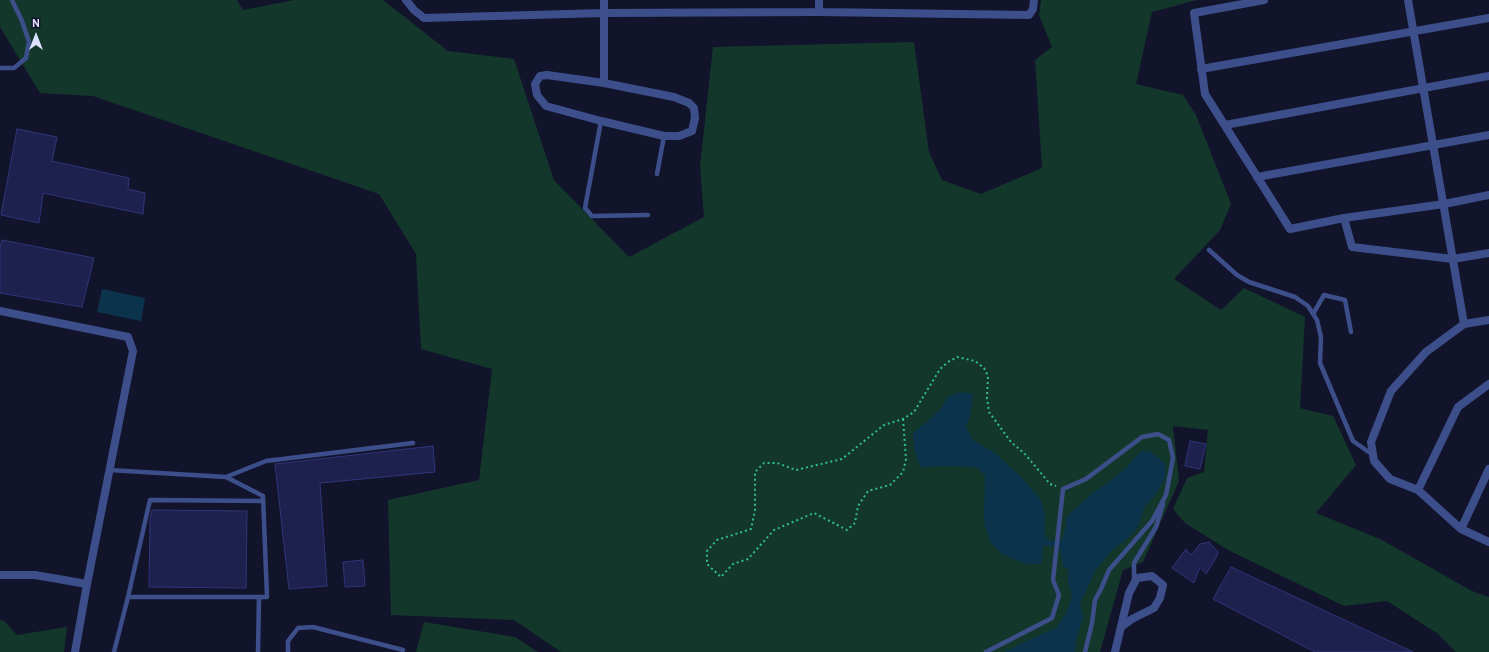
<!DOCTYPE html>
<html>
<head>
<meta charset="utf-8">
<style>
	body { margin:0 }
	#map { position:relative; width:1489px; height:652px; overflow:hidden; background:#12142c; font-family:Overpass,sans-serif }
	canvas { display:block }
	.north { position:absolute; left:16px; top:16px; width:40px; height:40px; -webkit-text-stroke:3px #12142c; paint-order:stroke; rotate:0deg; font-size:11px; font-weight:700; line-height:16px; text-align:center; color:#dde3ff }
	.north::after { content:''; display:block; margin:auto; width:14px; height:18px; background:#dde3ff; clip-path:polygon(50% 0,100% 100%,50% 72%,0 100%) }
</style>
</head>
<body>
<div id="map">
<canvas width="1489" height="652"></canvas>
<div class="north">N</div>
</div>
<script>
const g = document.querySelector('canvas').getContext('2d');
g.lineJoin = 'round';
function fillPath(path, color) { g.fillStyle = color; g.fill(path, 'evenodd'); }
const shape = rows => new Path2D(rows.map(r => 'M' + r).join(''));
function stroke(path, color, width, dash) { g.strokeStyle = color; g.lineWidth = width; g.lineCap = dash ? 'butt' : 'round'; g.setLineDash(dash || []); g.stroke(path); }
fillPath(shape([
	[0,0,237,0,243,10,294,0,383,0,448,51,514,59,554,180,629,257,704,217,700,166,713,47,914,42,929,152,942,180,981,194,1042,168,1035,60,1052,47,1039,15,1041,0,1197,0,1152,12,1136,84,1183,95,1196,115,1231,204,1220,230,1174,279,1221,310,1244,288,1305,317,1300,408,1333,416,1356,465,1316,513,1380,539,1472,591,1489,597,1489,652,1456,652,1438,634,1387,601,1344,606,1228,550,1185,523,1173,509,1187,478,1204,472,1208,430,1173,426,1179,481,1143,562,1123,570,1100,652,561,652,514,620,391,615,388,500,479,480,492,369,421,349,416,254,379,194,93,96,40,93,0,27],
	[0,620,4,621,17,635,67,627,64,652,0,652],
	[424,622,515,637,538,652,416,652]
]), '#14372c');
fillPath(shape([
	[102,289,145,298,141,321,97,312],
	[959,392,973,394,970,416,966,427,973,440,995,453,1022,478,1041,500,1045,517,1045,536,1050,541,1062,540,1066,525,1066,517,1095,491,1106,484,1126,468,1141,451,1152,452,1165,464,1166,476,1154,497,1144,508,1137,529,1126,540,1111,551,1094,573,1085,593,1080,602,1083,618,1076,640,1075,652,1004,652,1057,627,1067,611,1072,596,1068,582,1068,570,1063,565,1060,548,1044,545,1041,564,1028,564,1015,560,1002,554,990,541,985,526,984,512,985,475,976,467,947,466,920,467,914,448,913,433,939,411,948,397]
]), '#0b344c');
const building = shape([
	[17,129,57,137,52,161,129,178,128,189,145,193,143,214,43,193,39,223,1,215,17,129],
	[2,240,94,258,82,307,0,293,0,247,2,240],
	[1190,441,1206,444,1200,469,1185,466,1190,441],
	[433,446,435,472,320,483,327,586,289,589,275,464,433,446],
	[152,510,247,511,246,588,149,587,150,519,152,510],
	[1209,542,1218,552,1217,556,1206,574,1200,567,1194,583,1172,568,1186,549,1191,555,1200,544,1209,542],
	[363,560,365,586,345,587,343,562,363,560],
	[1231,567,1413,652,1315,652,1213,599,1231,567]
]);
fillPath(building, '#1e214d');
stroke(building, '#303579', 1);
stroke(shape([
	[903,419,906,459,903,472,890,485,868,491,858,506,855,523,847,530,814,513,774,530,748,559,733,564,721,577,707,564,707,551,717,540,751,529,755,511,755,472,764,463,777,463,796,470,842,459,884,425,903,419,914,412,940,369,948,362,957,357,975,361,984,368,988,376,987,398,989,412,1011,442,1025,454,1050,484,1056,486]
]), '#31bf8f', 2, [2, 3]);
stroke(shape([
	[0,68,14,68,26,58,29,42,22,21,12,0],
	[601,121,585,208,592,216,648,215],
	[657,174,664,136],
	[1209,250,1237,275,1249,282,1295,297,1308,306,1317,320,1321,337,1320,363,1353,441,1373,455],
	[1313,314,1324,295,1345,300,1351,332],
	[109,470,226,477,266,461,413,443],
	[226,477,263,496,267,597,128,597,150,500,263,501],
	[1134,582,1134,563,1156,527,1163,504],
	[114,652,128,597],
	[258,652,259,597],
	[288,652,288,641,298,628,313,627,403,650],
	[986,652,1052,618,1059,595,1053,580,1063,489,1086,479,1142,437,1158,434,1169,440,1173,458,1166,495,1152,521,1109,570,1101,589,1095,600,1092,623,1085,652]
]), '#3d4f8b', 4.5);
stroke(shape([
	[406,0,414,10,424,18,604,13,819,12,1029,15,1033,9,1034,0],
	[604,0,604,83],
	[1264,0,1194,13,1205,94,1290,229,1344,218,1444,204,1489,195],
	[1408,0,1464,324],
	[819,12,819,0],
	[1201,69,1489,18],
	[547,75,604,83,674,97,689,103,694,108,695,118,692,131,679,136,664,136,601,121,546,106,537,95,535,84,540,76,547,75],
	[1225,125,1489,76],
	[1257,177,1489,135],
	[1344,218,1352,247,1453,259,1489,253],
	[1489,320,1464,324,1426,352,1391,391,1371,442,1374,461,1390,479,1418,490,1461,529,1489,542],
	[1418,490,1458,407,1489,384],
	[1461,529,1489,469],
	[0,575,35,575,87,584]
]), '#3d4f8b', 8);
stroke(shape([
	[0,311,128,337,133,351,87,584,75,652],
	[1115,652,1129,593,1137,578,1152,576,1163,585,1160,598,1154,608,1132,619,1121,627]
]), '#3d4f8b', 8);
</script>
</body>
</html>
